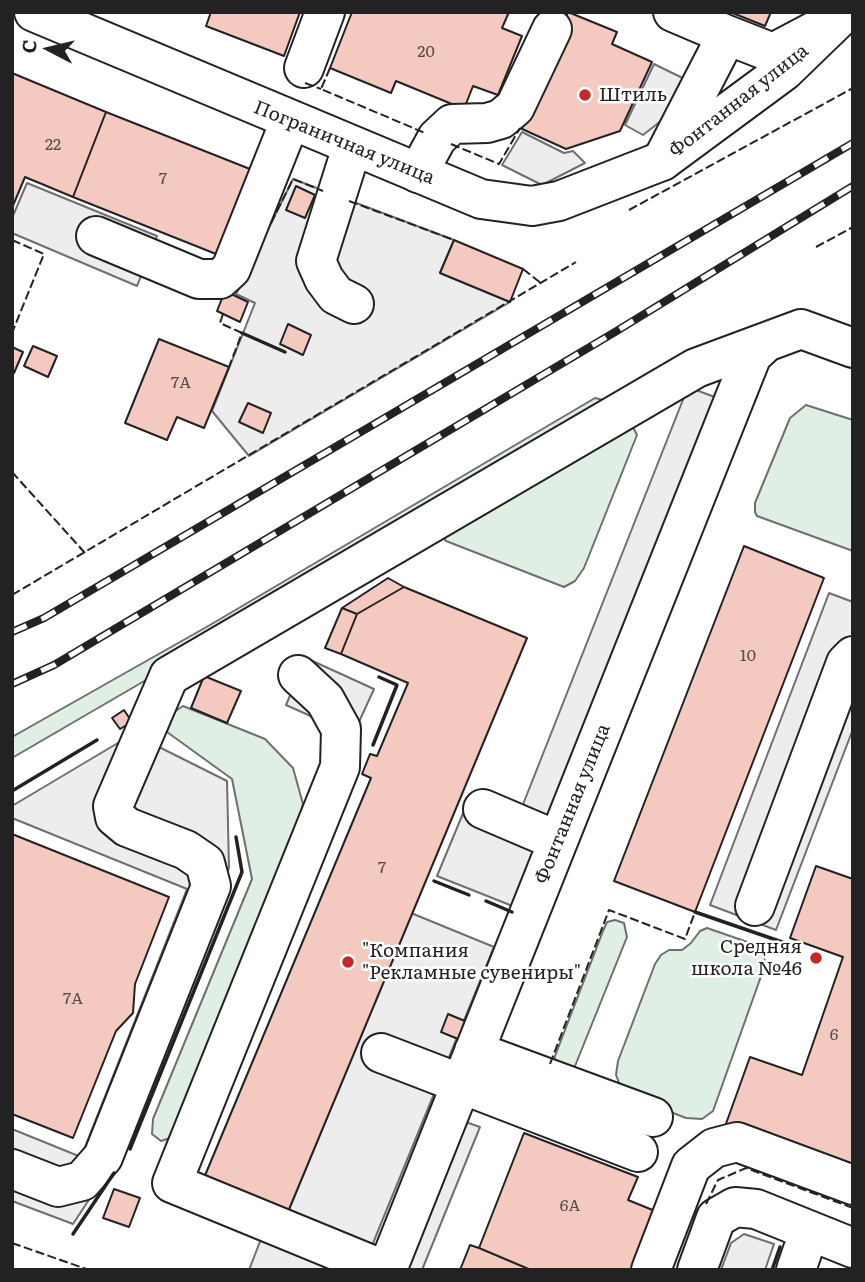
<!DOCTYPE html>
<html>
<head>
<meta charset="utf-8">
<style>
	body { margin:0 }
	#map { position:relative; width:865px; height:1282px; overflow:hidden; background:#fff; font-family:Literata,serif }
	canvas { display:block }
	.frame { position:absolute; inset:0; border:14px solid #222; pointer-events:none }
	.north { position:absolute; left:14px; top:14px; width:70px; height:70px; -webkit-text-stroke:5px #fff; paint-order:stroke; rotate:277deg; font-size:19px; font-weight:700; line-height:28px; text-align:center; color:#222 }
	.north::after { content:''; display:block; margin:auto; width:24px; height:32px; background:#222; clip-path:polygon(50% 0,100% 100%,50% 72%,0 100%) }
</style>
</head>
<body>
<div id="map">
<canvas width="865" height="1282"></canvas>
<div class="frame"></div>
<div class="north">С</div>
</div>
<script>
const g = document.querySelector('canvas').getContext('2d');
g.lineJoin = 'round';
function fillPath(path, color) { g.fillStyle = color; g.fill(path, 'evenodd'); }
const shape = rows => new Path2D(rows.map(r => 'M' + r).join(''));
function stroke(path, color, width, dash) { g.strokeStyle = color; g.lineWidth = width; g.lineCap = dash ? 'butt' : 'round'; g.setLineDash(dash || []); g.stroke(path); }
function label(font, color, halo, rows, align = 'center') {
  g.font = font + ' Literata,serif'; g.lineWidth = 5; g.setLineDash([]); g.textBaseline = 'middle'; g.strokeStyle = halo; g.fillStyle = color; for (const [text, x, y, turn = 0] of rows) {
    g.save(); g.translate(x, y); g.rotate((+turn || 0) * Math.PI / 180); g.textAlign = isNaN(turn) ? turn : align; if (halo) g.strokeText(text, 0, 0); g.fillText(text, 0, 0); g.restore();
  }
}
const green = shape([
	[595,398,603,400,220,637,12,758,12,737,210,625,595,398],
	[806,405,853,420,853,551,757,516,755,512,755,503,790,418,806,405],
	[633,427,637,435,584,568,575,581,564,587,446,541,441,535,633,427],
	[183,706,265,739,293,768,303,804,297,835,173,1137,161,1141,152,1134,153,1119,252,879,232,779,167,732,171,714,183,706],
	[615,920,624,923,627,937,573,1071,554,1063,555,1056,603,931,607,922,615,920],
	[707,928,756,945,764,955,765,965,713,1111,702,1119,686,1118,632,1097,621,1088,616,1075,618,1061,655,964,661,955,669,950,682,950,691,943,700,931,707,928]
]);
fillPath(green, '#e0efe3');
stroke(green, '#6f6f6f', 2);
const parking = shape([
	[654,64,703,88,643,135,625,125,654,64],
	[522,132,564,153,573,151,585,163,542,185,502,165,522,132],
	[293,179,454,240,440,273,510,302,249,456,212,411,255,303,236,294,293,179],
	[27,183,157,236,137,286,12,233,12,218,27,183],
	[688,387,720,399,550,824,520,812,688,387],
	[829,593,853,602,853,729,776,930,710,905,829,593],
	[306,658,374,689,353,735,286,705,306,658],
	[133,734,227,781,229,868,117,1157,73,1224,12,1201,12,1129,81,1157,187,889,12,818,12,806,133,734],
	[464,811,542,844,515,907,437,876,464,811],
	[411,913,494,947,369,1253,285,1219,411,913],
	[451,1117,480,1127,422,1270,389,1270,451,1117],
	[744,1234,774,1244,765,1270,721,1270,731,1243,744,1234],
	[261,1239,341,1270,249,1270,261,1239]
]);
fillPath(parking, '#ededed');
stroke(parking, '#6f6f6f', 2);
const building = shape([
	[211,12,300,12,284,56,206,26,211,12],
	[352,12,509,12,502,28,522,36,498,95,473,86,464,109,396,81,391,93,330,68,352,12],
	[568,12,617,32,612,44,652,62,620,131,566,149,520,128,568,12],
	[730,12,771,12,765,26,730,12],
	[12,73,106,112,73,197,25,177,12,208,12,73],
	[106,112,250,169,216,254,73,197,106,112],
	[296,186,315,195,305,218,286,210,296,186],
	[454,240,523,269,510,302,440,273,454,240],
	[225,291,248,302,240,322,217,311,225,291],
	[288,324,311,335,303,355,280,344,288,324],
	[159,339,229,367,204,428,177,417,167,440,125,423,159,339],
	[33,346,57,356,48,377,24,366,33,346],
	[12,347,23,352,14,373,12,372,12,347],
	[248,403,271,413,263,433,239,422,248,403],
	[744,546,824,578,695,912,614,881,744,546],
	[388,578,404,587,357,614,342,608,388,578],
	[404,587,527,638,285,1219,201,1185,371,778,362,774,370,754,377,756,408,683,341,654,357,614,404,587],
	[342,608,357,614,341,654,325,648,342,608],
	[204,676,241,691,227,723,191,708,204,676],
	[124,710,132,722,120,729,112,718,124,710],
	[12,834,169,897,135,984,133,1013,116,1031,73,1138,12,1114,12,834],
	[816,866,853,879,853,1178,723,1132,750,1057,802,1075,843,957,790,938,816,866],
	[448,1014,465,1021,458,1039,441,1032,448,1014],
	[524,1133,638,1177,628,1200,660,1213,637,1270,531,1270,479,1248,524,1133],
	[114,1189,140,1198,129,1227,103,1218,114,1189],
	[470,1245,479,1248,531,1270,460,1270,470,1245]
]);
fillPath(building, '#f3c9c0');
stroke(building, '#222', 2);
const minor = shape([
	[727,35,773,53,824,26],
	[304,68,325,12],
	[352,147,316,261,324,279,336,295,354,304],
	[662,161,727,35,673,12],
	[418,173,437,138,452,124,487,123,501,119,515,107,552,29],
	[96,236,199,279,220,279,231,269,290,121],
	[298,675,325,700,341,729,340,767,172,1183,384,1270],
	[483,809,558,841],
	[755,906,846,663,853,656],
	[474,1051,653,1117],
	[381,1053,638,1152],
	[12,1169,58,1187,82,1181,103,1157,211,886,205,863,186,850,127,827,115,817,113,806,169,676,696,368,801,329,853,348],
	[387,1270,752,355,765,343],
	[651,1270,691,1166,714,1148,737,1142,853,1185],
	[697,1270,716,1218,735,1207,756,1209,853,1248],
	[796,1270,809,1232]
]);
const major = shape([
	[34,12,481,199,532,206,559,201,662,161,784,71,845,12]
]);
stroke(minor, '#222', 42);
stroke(major, '#222', 42);
stroke(minor, '#fff', 38);
stroke(major, '#fff', 38);
const rail = shape([
	[12,632,44,618,853,143],
	[12,684,54,665,615,332,853,186]
]);
stroke(rail, '#222', 8);
stroke(rail, '#fff', 5, [16]);
stroke(shape([
	[330,68,321,89,425,133],
	[305,83,321,89],
	[451,144,499,164,520,128],
	[349,201,454,240],
	[629,210,853,88],
	[271,223,293,179,323,191],
	[12,240,44,254,12,333],
	[816,247,853,227],
	[523,269,542,284],
	[223,314,220,323,242,333,229,367],
	[12,472,85,553],
	[12,595,576,262],
	[853,765,853,766],
	[550,1064,609,910,685,939,695,912],
	[706,1204,718,1180,746,1168,853,1208],
	[12,1243,89,1270]
]), '#222', 2, [9, 3.5]);
stroke(shape([
	[242,333,285,352],
	[373,745,397,685,379,677],
	[12,791,97,740],
	[434,881,469,895],
	[486,901,512,912],
	[695,912,785,943],
	[130,1149,242,872,236,837],
	[73,1234,114,1173],
	[772,1270,780,1247]
]), '#222', 3.5);
for (const [x, y, r, color] of [
	[585,95,7,"#c62828"],
	[816,958,7,"#c62828"],
	[348,962,7,"#c62828"]
]) { const dot = new Path2D(); dot.arc(x, y, r, 0, 2 * Math.PI); g.fillStyle = color; g.fill(dot); stroke(dot, '#fff', 2.5); }
label('16px', '#564c4a', null, [
	["20",426,52],
	["22",53,145],
	["7",163,179],
	["7А",181,383],
	["10",748,656],
	["7",382,868],
	["7А",73,999],
	["6",834,1035],
	["6А",570,1206]
]);
label('19px', '#222', '#fff', [
	["Штиль",599,95],
	["Средняя",802,947,"right"],
	["школа №46",802,969,"right"],
	["\"Компания",362,951],
	["\"Рекламные сувениры\"",362,973]
], 'left');
label('19px', '#222', '#fff', [
	["Фонтанная улица",739,101,-38],
	["Пограничная улица",344,143,22],
	["Фонтанная улица",573,804,-68]
]);
</script>
</body>
</html>
